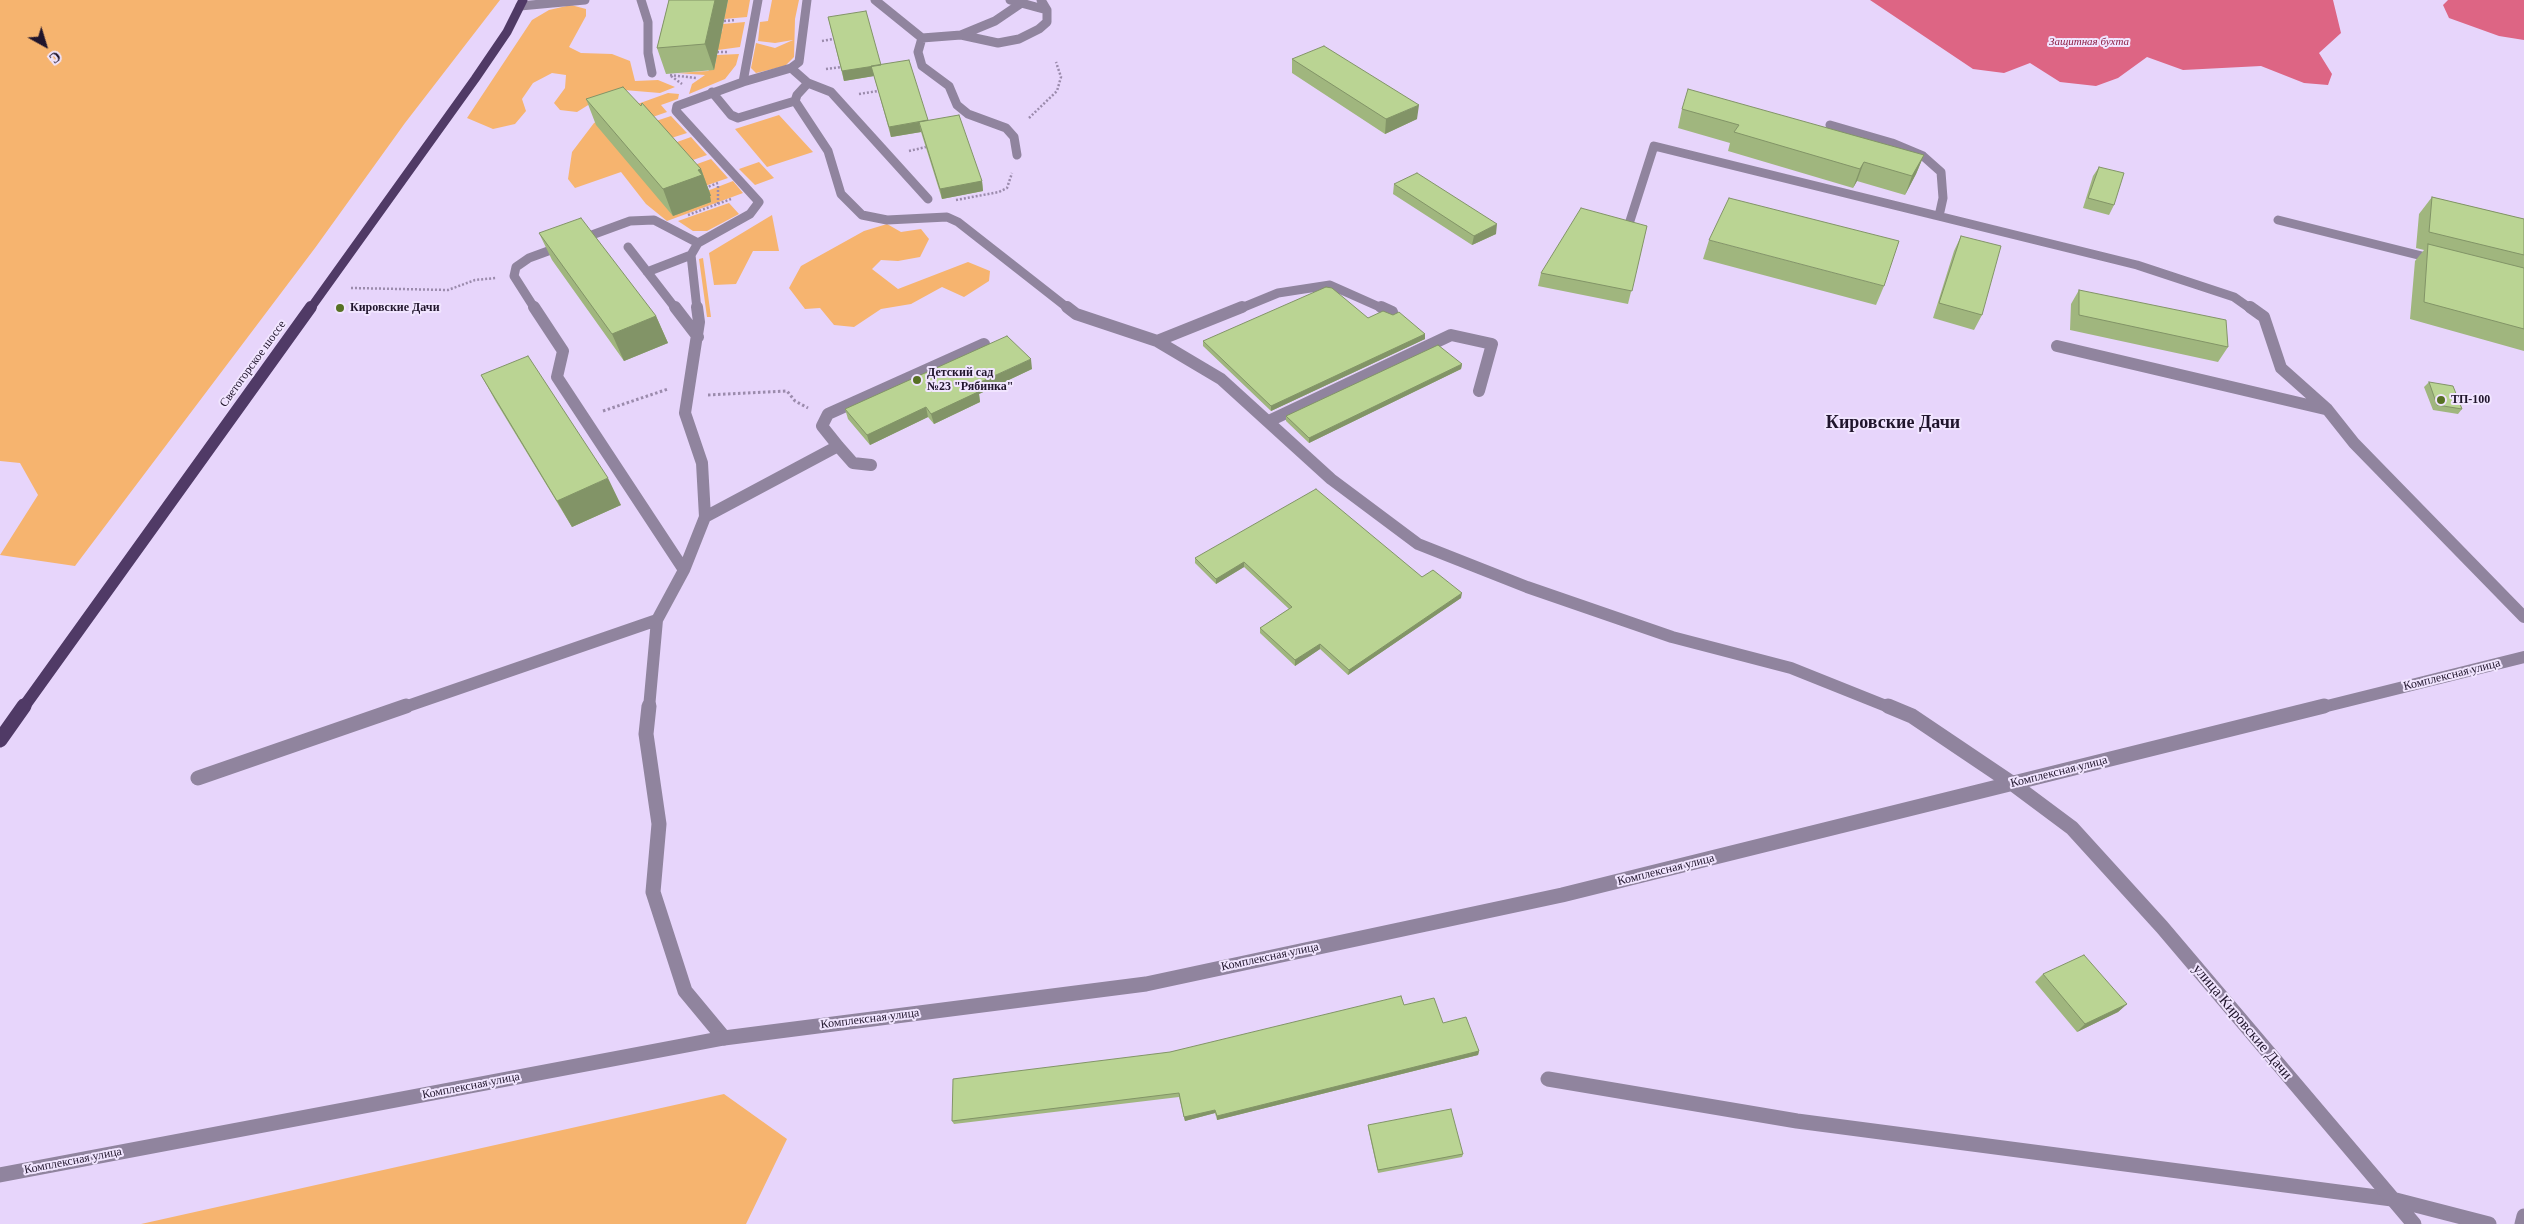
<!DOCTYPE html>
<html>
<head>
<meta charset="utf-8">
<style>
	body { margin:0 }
	#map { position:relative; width:2524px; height:1224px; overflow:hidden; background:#e7d5fb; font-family:"Times New Roman",serif }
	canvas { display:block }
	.north { position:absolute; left:20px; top:20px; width:50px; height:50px; -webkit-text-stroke:4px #f1e5ff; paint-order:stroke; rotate:141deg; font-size:14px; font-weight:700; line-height:20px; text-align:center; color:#20152c }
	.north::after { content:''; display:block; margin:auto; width:18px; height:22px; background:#20152c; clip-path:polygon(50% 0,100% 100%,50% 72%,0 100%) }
</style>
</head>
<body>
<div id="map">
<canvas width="2524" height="1224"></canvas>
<div class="north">С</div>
</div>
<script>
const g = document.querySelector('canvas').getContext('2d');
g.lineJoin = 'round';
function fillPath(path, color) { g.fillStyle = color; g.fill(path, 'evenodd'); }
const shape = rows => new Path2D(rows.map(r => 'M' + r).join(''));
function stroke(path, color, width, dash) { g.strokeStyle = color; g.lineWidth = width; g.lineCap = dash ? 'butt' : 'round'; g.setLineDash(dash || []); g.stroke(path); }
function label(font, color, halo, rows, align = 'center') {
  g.font = font + ' "Times New Roman",serif'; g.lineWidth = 4; g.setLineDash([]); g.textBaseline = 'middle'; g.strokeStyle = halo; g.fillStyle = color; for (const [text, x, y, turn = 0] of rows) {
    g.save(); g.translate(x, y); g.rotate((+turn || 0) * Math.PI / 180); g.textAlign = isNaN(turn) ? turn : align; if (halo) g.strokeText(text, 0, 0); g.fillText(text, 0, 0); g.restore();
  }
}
fillPath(shape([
	[0,0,500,0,405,123,315,248,75,566,0,555,38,495,20,463,0,461],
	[728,0,750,0,747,17,724,19],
	[772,0,799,0,795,19,794,57,785,66,756,73,751,68,756,43,775,48,793,40,775,43,758,41,760,22,768,21],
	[571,5,586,9,586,16,569,47,581,53,612,54,630,61,635,81,658,80,675,87,660,93,624,90,601,97,577,112,560,110,554,103,565,88,566,75,552,73,533,83,522,99,526,111,515,124,493,129,467,118,532,20,549,10],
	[745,22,740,47,718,50,716,33,722,32,723,24],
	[739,54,736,65,725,79,689,94,692,84,705,75,677,73,708,71,715,65,717,55],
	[668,93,679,94,678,99,661,105,667,112,644,120,707,191,733,181,743,193,667,221,646,204,621,172,575,188,568,179,572,152,594,123,607,115],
	[779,115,813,152,767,167,735,129],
	[671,116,687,133,662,141,647,124],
	[691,137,707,155,682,164,666,146],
	[711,159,728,178,702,187,686,168],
	[759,162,774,178,755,185,739,169],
	[729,203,739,214,707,231,693,231,678,221],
	[772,215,779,251,753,251,736,284,714,285,709,253],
	[887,224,901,232,921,229,929,239,920,257,898,261,881,260,872,269,898,289,968,262,990,271,989,281,964,297,942,287,911,304,881,309,854,327,834,325,820,308,805,309,789,288,801,266,864,231],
	[703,258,711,317,707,317,699,259],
	[724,1094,787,1139,746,1224,141,1224]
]), '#f6b46f');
fillPath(shape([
	[1870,0,2333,0,2341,33,2319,53,2332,74,2328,85,2304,83,2261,66,2183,70,2147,57,2118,78,2096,86,2060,82,2030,63,2004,73,1973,69],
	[2448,0,2524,0,2524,40,2499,36,2449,18,2443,5]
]), '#dd6584');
stroke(shape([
	[724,21,736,20],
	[822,41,833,39],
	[717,52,729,52],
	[826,69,841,67],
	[670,75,696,78],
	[671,76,682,84],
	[859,94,878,91],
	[1029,118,1057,91,1061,77,1056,62],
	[909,151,926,147],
	[718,186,718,204],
	[705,188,718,183],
	[956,200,999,192,1007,188,1012,173],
	[688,215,731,199],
	[351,288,448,290,475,280,496,278]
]), '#9b8bac', 2.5, [2, 2]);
stroke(shape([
	[708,395,787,391,795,401,808,408],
	[603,411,668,389]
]), '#9b8bac', 3, [2.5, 2.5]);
stroke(shape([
	[641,0,648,22,648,53,652,73],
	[875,0,922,38,918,52,922,66,949,86,957,105,968,114,1006,128,1014,137,1017,155],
	[1010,0,1047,10],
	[520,6,585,0],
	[961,35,995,21,1020,4],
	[922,38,961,35,998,43,1019,39,1039,29,1047,22,1047,10,1041,0],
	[791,68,808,83,831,92,928,199],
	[743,82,758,0],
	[808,83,797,95,795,101,828,151,841,194,862,215,887,220,947,217,958,222,1069,309],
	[712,92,731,115,738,118,795,101],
	[1830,125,1892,143,1923,156,1941,172,1943,198,1939,216],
	[2278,220,2434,259],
	[1629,224,1654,146,2137,265,2234,297,2251,309],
	[628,247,676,309],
	[647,272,691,255],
	[535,309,514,276,516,267,529,258,630,221,654,220,698,243],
	[697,309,691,255,698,243,750,214,759,202,676,111,677,106,743,82,791,68,799,62,807,0],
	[1239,309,1278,293,1330,285,1384,309]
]), '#90849e', 9);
stroke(shape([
	[534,307,563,351,557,377,684,570],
	[675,307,698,337],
	[1067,307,1076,314,1157,341,1221,379,1331,479,1418,544,1527,587,1672,637,1791,668,1891,708],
	[1381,307,1392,312],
	[2250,307,2264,317,2281,368,2327,409,2354,443,2524,617],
	[1157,341,1242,307],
	[2057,346,2325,409],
	[1269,421,1451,335,1492,344,1479,391],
	[871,465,853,463,838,446,822,426,828,414,984,344],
	[705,517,838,446],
	[402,708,657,620],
	[649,708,657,620,684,570,705,517,702,463,685,413,699,322,697,307]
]), '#90849e', 12);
stroke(shape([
	[649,706,646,734,659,824,653,892,685,991,724,1038],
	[1888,706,1912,716,2013,784],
	[198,778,406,706],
	[1548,1079,1797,1121,2392,1199],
	[2522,1224,2524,1216]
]), '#90849e', 15);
stroke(shape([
	[2319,708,2524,657]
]), '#90849e', 12);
stroke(shape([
	[2013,784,2072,828,2162,927,2414,1224],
	[0,1175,724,1038,1146,984,1562,895,2324,706],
	[2392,1199,2489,1224]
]), '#90849e', 15);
stroke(shape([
	[310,309,475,79,507,32,523,0]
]), '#503a66', 9);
stroke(shape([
	[23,708,311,307]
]), '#503a66', 12);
stroke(shape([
	[0,740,24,706]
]), '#503a66', 15);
fillPath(shape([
	[669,0,728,0,714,70,666,74,657,48],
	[828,17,881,65,928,121,982,181,983,191,942,199,921,132,891,137,874,76,844,81],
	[1292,59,1417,119,1385,134,1292,73],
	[586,99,701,169,711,196,710,196,711,202,673,216,596,125],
	[1682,109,1924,155,1916,174,1905,195,1857,181,1853,188,1728,151,1730,143,1678,128],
	[2099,167,2114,205,2109,215,2083,208,2093,176],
	[1394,184,1496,234,1472,245,1393,194],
	[2432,197,2524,219,2524,351,2410,319,2415,261,2424,250,2416,248,2419,214],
	[1647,226,1628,304,1538,286,1541,273],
	[539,233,656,316,668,343,624,361,552,260],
	[1961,236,1982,315,1974,330,1933,318,1954,251],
	[1709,240,1884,286,1876,305,1703,259],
	[2079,290,2228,347,2218,362,2070,330,2071,304],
	[1368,318,1425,334,1425,339,1271,411,1203,346,1203,341],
	[1462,364,1461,369,1309,443,1286,421,1286,416],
	[1032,369,979,394,980,402,934,424,928,417,870,445,848,419,845,409],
	[481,375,621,505,572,527,496,402],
	[2429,382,2462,409,2458,414,2433,410,2424,387],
	[1195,558,1422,577,1461,598,1348,675,1320,649,1295,666,1260,633,1260,628,1289,609,1244,567,1216,584,1195,563],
	[2043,974,2127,1004,2118,1012,2077,1032,2035,982],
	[1404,1005,1443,1023,1479,1051,1478,1055,1217,1120,1215,1113,1185,1121,1179,1097,954,1124,952,1121,1170,1052],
	[1368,1125,1463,1154,1462,1157,1378,1173,1368,1128]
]), '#a0b67e');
fillPath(shape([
	[715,0,728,0,714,70,705,44],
	[871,66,874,76,844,81,842,71],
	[1419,105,1417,119,1385,134,1386,119],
	[919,122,921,132,891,137,889,127],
	[1924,155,1916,174,1905,195,1912,176],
	[1864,162,1857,181,1853,188,1860,169],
	[701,169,711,196,710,196,711,202,673,216,663,189],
	[982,181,983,191,942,199,940,189],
	[1497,224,1496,234,1472,245,1474,236],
	[656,316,668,343,624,361,612,334],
	[1425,334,1425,339,1271,411,1271,406],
	[1031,359,1032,369,979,394,980,402,934,424,931,414,972,386],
	[1462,364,1461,369,1309,443,1309,438],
	[926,407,928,417,870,445,867,435],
	[608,478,621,505,572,527,557,501],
	[1244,562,1244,567,1216,584,1216,579],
	[1462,593,1461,598,1348,675,1349,670],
	[1320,644,1320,649,1295,666,1295,660],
	[2127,1004,2118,1012,2077,1032,2085,1024],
	[1479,1051,1478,1055,1217,1120,1217,1116],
	[1215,1110,1215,1113,1185,1121,1184,1117]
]), '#829467');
const building = shape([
	[669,0,715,0,705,44,657,48,669,0],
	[866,11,881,65,842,71,828,17,866,11],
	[1324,46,1419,105,1386,119,1292,59,1324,46],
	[909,60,928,120,889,127,871,66,909,60],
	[623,87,641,106,642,103,701,169,698,170,702,175,663,189,586,99,623,87],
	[1688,89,1924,155,1912,176,1864,162,1860,169,1734,132,1739,125,1682,109,1688,89],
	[959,115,982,181,940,189,919,122,959,115],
	[2099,167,2124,173,2114,205,2088,198,2099,167],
	[1417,173,1497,224,1474,236,1394,184,1417,173],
	[2432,197,2524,219,2524,255,2429,232,2432,197],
	[1729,198,1899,241,1884,286,1709,240,1729,198],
	[1581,208,1647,226,1632,291,1541,273,1581,208],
	[581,218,656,316,612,334,539,233,581,218],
	[1961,236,2001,246,1982,315,1939,303,1961,236],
	[2428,244,2524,268,2524,329,2424,302,2428,244],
	[1326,287,1332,288,1368,318,1383,311,1393,315,1399,312,1425,334,1271,406,1203,341,1326,287],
	[2079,290,2226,320,2228,347,2079,315,2079,290],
	[1007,336,1031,359,972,386,978,392,931,414,926,407,867,435,845,409,1007,336],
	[1438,345,1462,364,1309,438,1286,416,1438,345],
	[528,356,608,478,557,501,481,375,528,356],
	[2429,382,2453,386,2462,409,2437,405,2429,382],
	[1316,489,1422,577,1433,570,1462,593,1349,670,1320,644,1295,660,1260,628,1292,607,1244,562,1216,579,1195,558,1316,489],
	[2084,955,2127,1004,2085,1024,2043,974,2084,955],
	[1401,996,1404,1005,1434,998,1443,1023,1466,1017,1479,1051,1217,1116,1215,1110,1184,1117,1179,1093,952,1121,953,1079,1170,1052,1401,996],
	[1451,1109,1463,1154,1378,1170,1368,1125,1451,1109]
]);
fillPath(building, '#bad493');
stroke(building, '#829467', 1);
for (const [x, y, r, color] of [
	[340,308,5,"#577124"],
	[917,380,5,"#577124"],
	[2441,400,5,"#577124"]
]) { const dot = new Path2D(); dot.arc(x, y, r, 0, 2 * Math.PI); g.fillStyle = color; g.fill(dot); stroke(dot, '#f1e5ff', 2); }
label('italic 11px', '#8d1f44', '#f1e5ff', [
	["Защитная бухта",2089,42]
]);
label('bold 12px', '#20152c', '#f1e5ff', [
	["Кировские Дачи",350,308],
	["Детский сад",927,373],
	["№23 \"Рябинка\"",927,387],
	["ТП-100",2451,400]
], 'left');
label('12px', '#20152c', '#f1e5ff', [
	["Светогорское шоссе",253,364,-54],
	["Комплексная улица",2452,675,-14],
	["Комплексная улица",2059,772,-14],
	["Комплексная улица",1666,870,-14],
	["Комплексная улица",1270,957,-12],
	["Комплексная улица",870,1019,-7],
	["Комплексная улица",471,1086,-11],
	["Комплексная улица",73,1161,-11]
]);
label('15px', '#20152c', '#f1e5ff', [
	["улица Кировские Дачи",2242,1022,50]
]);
label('bold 18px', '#20152c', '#f1e5ff', [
	["Кировские Дачи",1893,423]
]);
</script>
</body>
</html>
